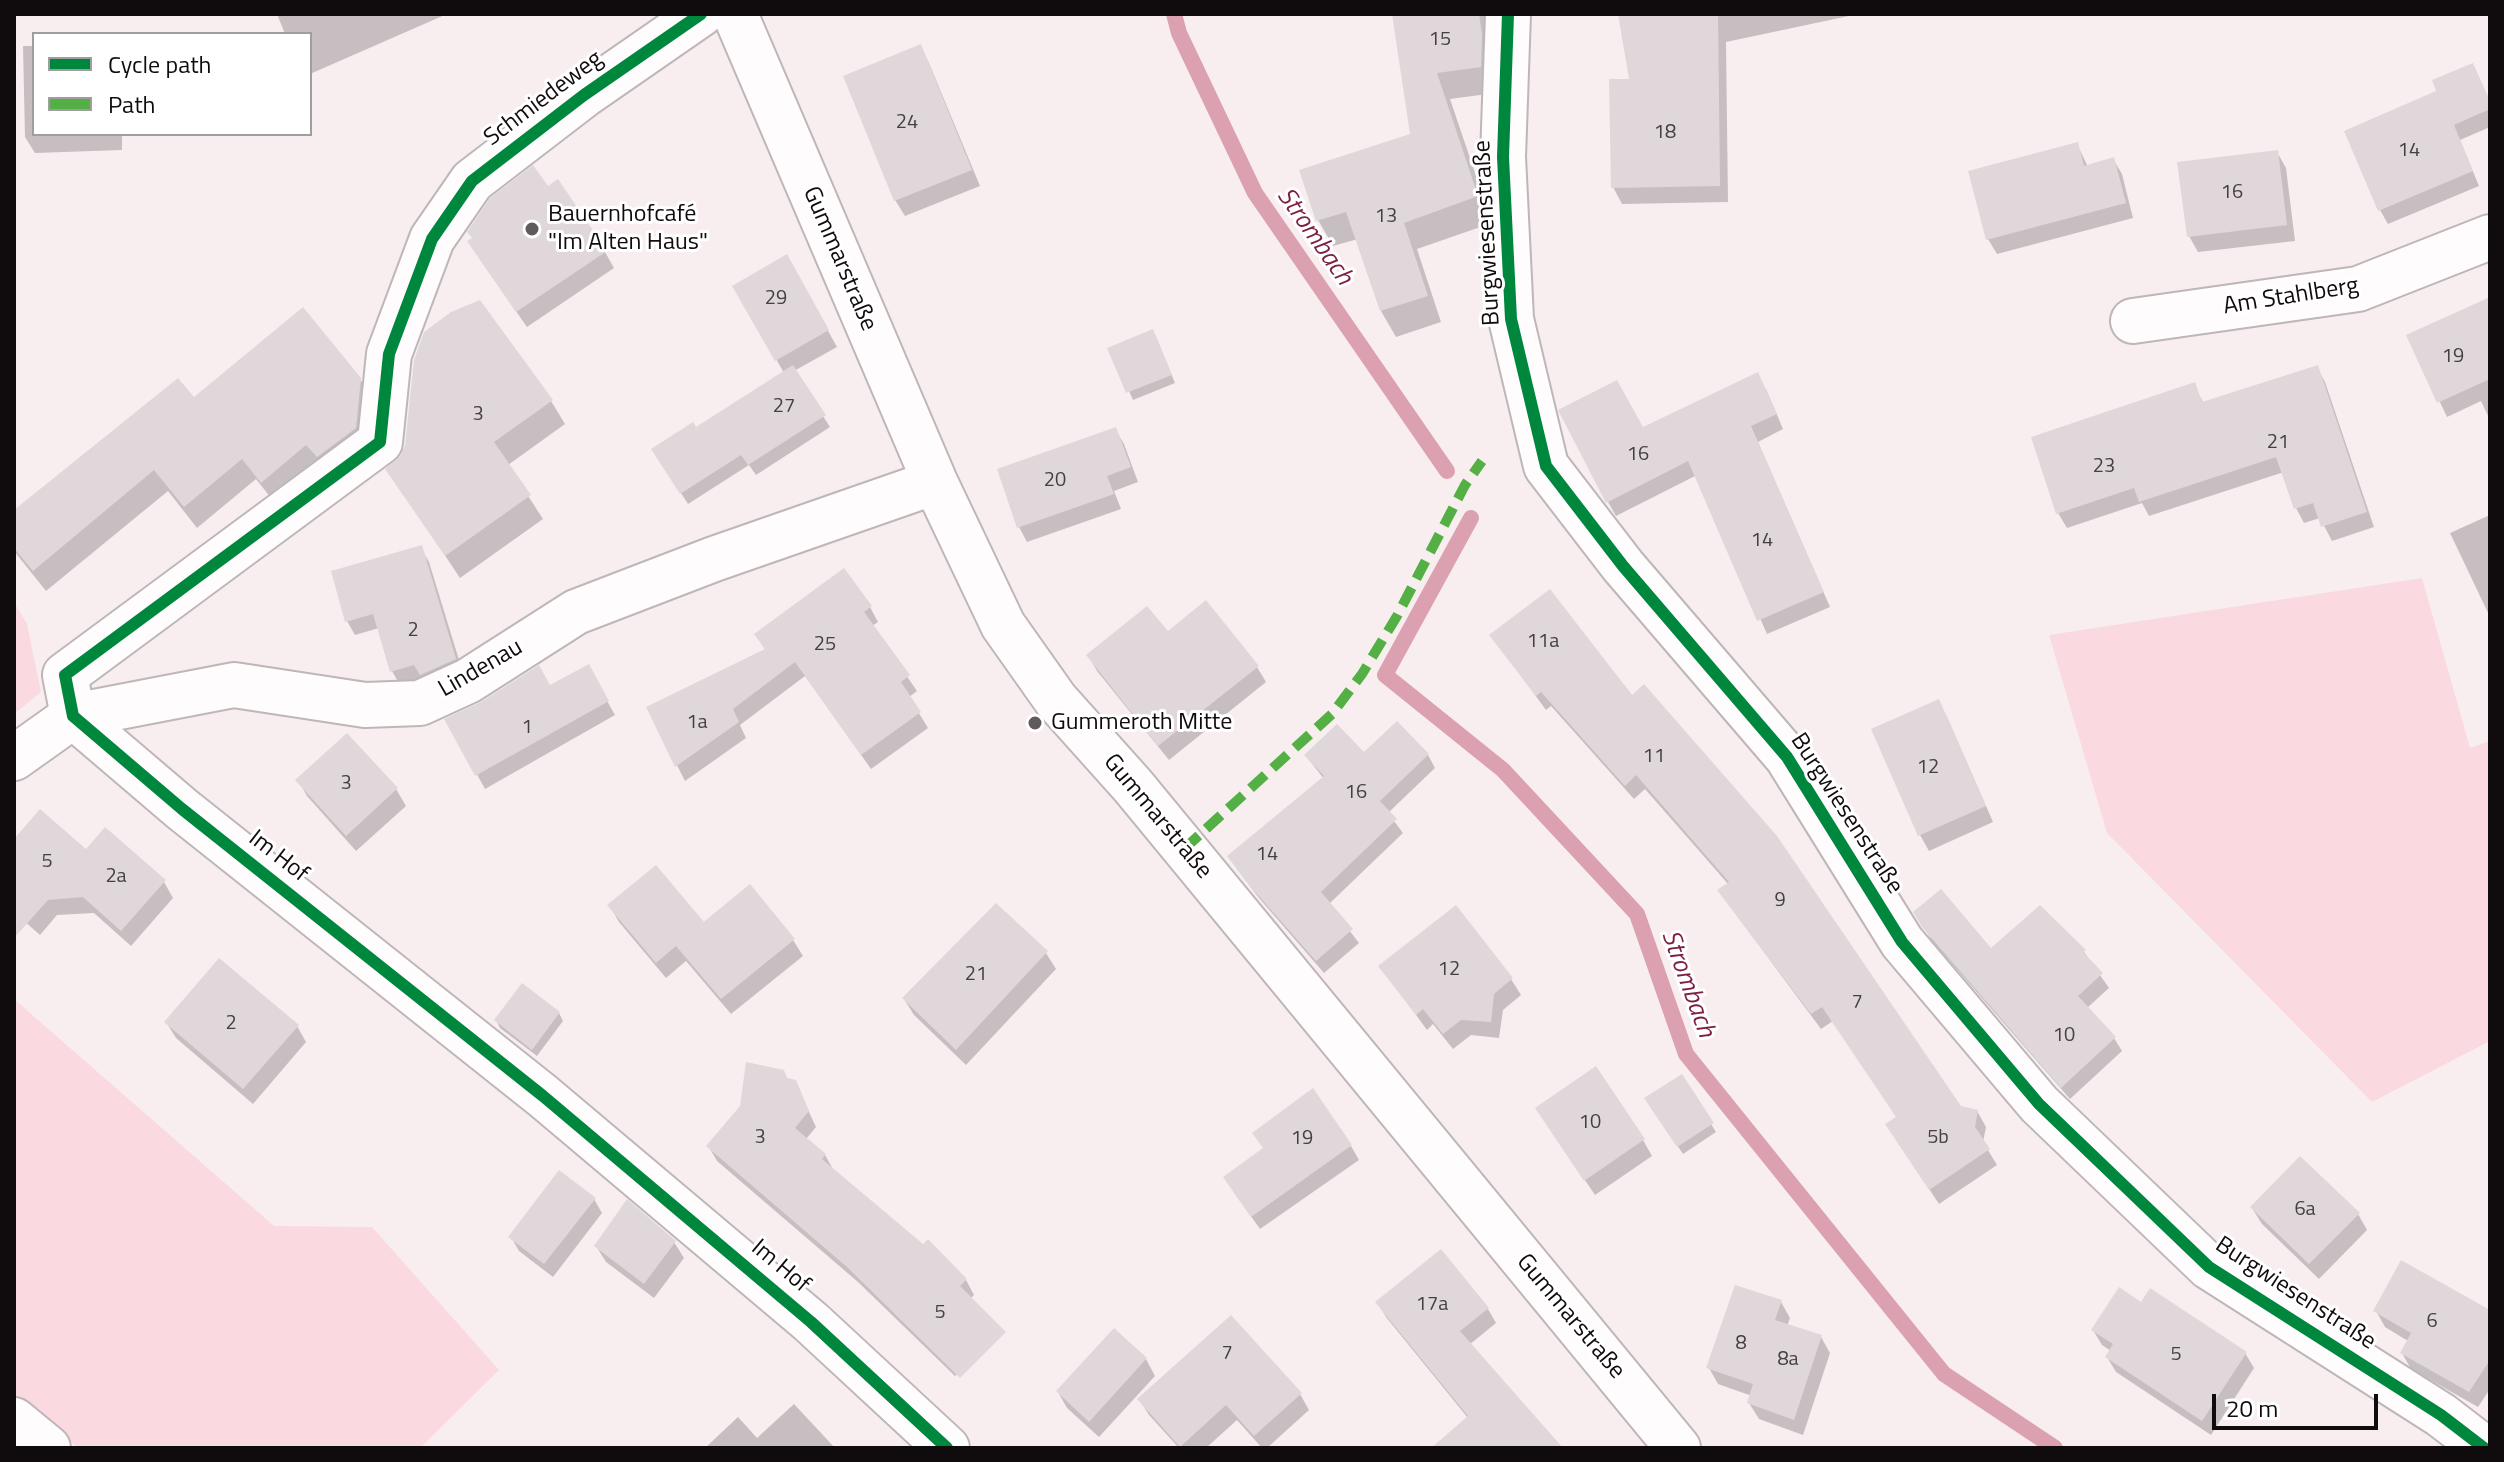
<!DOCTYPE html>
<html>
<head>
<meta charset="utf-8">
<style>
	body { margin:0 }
	#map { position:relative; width:2504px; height:1462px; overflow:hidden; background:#f8eef0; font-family:"Titillium Web",sans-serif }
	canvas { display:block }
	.frame { position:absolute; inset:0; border:16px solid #100b0c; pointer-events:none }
	.legend { position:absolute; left:32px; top:32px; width:280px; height:104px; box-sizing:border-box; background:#fff; border:2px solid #9f9d9e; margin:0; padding:10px 14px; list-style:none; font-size:24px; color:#100b0c }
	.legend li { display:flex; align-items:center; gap:16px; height:40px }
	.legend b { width:40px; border:2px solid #9f9d9e }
	.scale { position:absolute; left:2212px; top:1394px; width:166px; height:36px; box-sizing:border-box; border:4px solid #100b0c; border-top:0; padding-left:10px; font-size:24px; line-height:28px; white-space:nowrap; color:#100b0c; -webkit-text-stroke:6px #fff; paint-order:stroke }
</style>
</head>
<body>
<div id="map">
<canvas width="2504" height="1462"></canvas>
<div class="frame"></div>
<ul class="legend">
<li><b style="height:10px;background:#00873e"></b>Cycle path</li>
<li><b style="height:10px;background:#54b044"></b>Path</li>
</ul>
<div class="scale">20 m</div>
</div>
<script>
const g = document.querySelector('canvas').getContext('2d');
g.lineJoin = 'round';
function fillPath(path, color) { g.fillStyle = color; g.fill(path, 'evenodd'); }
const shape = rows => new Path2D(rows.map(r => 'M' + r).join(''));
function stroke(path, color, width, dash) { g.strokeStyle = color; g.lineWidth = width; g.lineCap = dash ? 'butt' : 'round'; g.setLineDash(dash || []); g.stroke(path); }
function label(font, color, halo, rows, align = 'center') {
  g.font = font + ' "Titillium Web",sans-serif'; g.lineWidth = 6; g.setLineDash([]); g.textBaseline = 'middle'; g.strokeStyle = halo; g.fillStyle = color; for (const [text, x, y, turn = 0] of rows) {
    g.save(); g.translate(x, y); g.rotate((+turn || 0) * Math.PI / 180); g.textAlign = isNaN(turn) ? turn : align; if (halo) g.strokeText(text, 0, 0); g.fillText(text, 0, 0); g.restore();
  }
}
fillPath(shape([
	[2422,578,2470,748,2490,741,2490,1041,2372,1102,2107,833,2049,635],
	[14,602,27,624,41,692,14,714],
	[14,999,274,1226,372,1227,499,1370,420,1448,78,1448,14,1397]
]), '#fad9e1');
fillPath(shape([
	[277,14,447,14,310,74,310,34,285,34],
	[1395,14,1489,14,1495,93,1450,99,1492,223,1417,249,1441,322,1396,337,1381,311,1358,239,1333,246,1318,220,1412,135],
	[1620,14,1849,14,1849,16,1726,42,1728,202,1622,204,1613,187,1631,81],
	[23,46,34,46,34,134,122,134,122,150,35,153,25,137],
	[920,47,929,63,980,186,905,216,895,200],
	[2472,65,2490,101,2490,127,2460,140,2479,186,2388,224,2380,210,2439,92],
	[2077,144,2088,167,2113,159,2122,174,2133,218,1997,254,1988,239],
	[2277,152,2286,168,2295,241,2198,252,2189,236],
	[547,189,605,252,614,268,527,327,479,258],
	[787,257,837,347,794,371,830,427,756,475,749,465,688,504,660,460,695,429,784,373,735,287],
	[2490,300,2490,420,2481,401,2447,417,2409,336],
	[1157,339,1175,383,1133,400,1110,349],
	[2317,367,2325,382,2374,527,2332,541,2320,518,2304,523,2296,508,2284,472,2149,516,2142,503,2067,528,2058,513,2194,385,2204,404],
	[360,379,373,401,368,451,275,503,256,479,197,528,168,491,46,591,14,551,14,513,194,400],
	[1766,389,1783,429,1758,442,1830,607,1767,634,1697,475,1616,516,1608,502,1642,429],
	[551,401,565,424,508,465,543,519,460,578,388,470],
	[1115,429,1124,444,1138,482,1114,491,1121,509,1027,542,1019,527],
	[2490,510,2490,614,2489,615,2450,533,2490,515],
	[421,548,429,562,463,673,424,678,400,685,392,671,379,628,355,635,347,621],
	[1550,592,1960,1108,1977,1111,1986,1127,1983,1142,1997,1165,1939,1204,1897,1140,1898,1118,1833,1021,1821,1029,1729,905,1729,885,1645,789,1634,799,1551,706,1546,710,1492,636],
	[870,607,878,622,872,626,917,691,909,697,928,728,871,769,805,676,740,725,746,738,685,781,648,708,766,651,756,634],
	[1168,633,1257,667,1266,682,1169,760,1097,671,1088,655],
	[588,667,615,715,485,789,447,720,549,688],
	[1947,717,1993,822,1929,851,1920,835],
	[1397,724,1428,755,1435,768,1388,813,1403,833,1329,904,1359,943,1324,973,1259,898,1237,869,1324,779,1306,756,1364,755],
	[298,780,396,789,406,806,356,851,307,796],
	[14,842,86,852,164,882,173,898,131,946,94,913,57,915,40,935,14,912],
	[750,887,793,940,803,956,731,1014,686,961,666,978,619,922,610,906,704,925],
	[2040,908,2084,952,2109,988,2087,1008,2114,1038,2122,1051,2070,1099,1932,941,1916,913,1990,951],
	[1046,953,1056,969,966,1065,914,1015,904,999],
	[1381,967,1511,979,1521,995,1503,1010,1499,1038,1471,1035,1453,1049,1433,1024,1427,1030],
	[559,1013,563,1021,537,1056,500,1028,496,1020],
	[166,1022,297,1026,306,1042,253,1104,176,1038],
	[1681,1076,1716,1132,1683,1154,1651,1106],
	[788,1081,795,1082,816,1127,806,1139,825,1155,834,1171,923,1247,928,1242,966,1280,974,1295,970,1299,999,1334,955,1376,858,1282,717,1161,709,1147],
	[1547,1124,1643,1140,1652,1156,1595,1195],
	[1351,1146,1359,1160,1260,1229,1233,1191],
	[594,1199,602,1213,553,1277,519,1251,511,1237],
	[2252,1208,2358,1214,2367,1230,2319,1279,2262,1224],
	[674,1242,684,1258,654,1298,606,1262,596,1246],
	[1781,1302,1790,1318,1787,1326,1821,1337,1830,1353,1803,1435,1759,1419,1749,1403,1752,1396,1718,1384,1709,1368],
	[1378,1303,1488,1309,1496,1323,1469,1345,1559,1448,1461,1448,1468,1418,1386,1317],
	[2141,1305,2245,1353,2254,1368,2211,1435,2116,1372,2107,1357,2111,1351,2102,1345,2093,1330],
	[2376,1311,2490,1315,2490,1389,2478,1407,2411,1369,2402,1353,2408,1341,2385,1327],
	[1114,1331,1146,1359,1155,1376,1099,1437,1067,1408,1058,1392],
	[1300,1394,1309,1410,1267,1448,1262,1448,1237,1420,1206,1448,1179,1448,1149,1415,1139,1399],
	[794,1404,835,1448,705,1448,738,1417,757,1438]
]), '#0003');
stroke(shape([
	[1174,14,1179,33,1255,193,1447,471],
	[1471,518,1385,675,1503,770,1637,914,1686,1054,1944,1374,2055,1448]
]), '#dba1b1', 16);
fillPath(shape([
	[1392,14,1479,14,1482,34,1481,67,1437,73,1478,196,1404,223,1428,296,1380,311,1346,212,1316,221,1299,170,1410,134],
	[1618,14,1718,14,1720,186,1611,188,1609,79,1629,79],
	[921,44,972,170,894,201,843,76],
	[2473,63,2490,101,2490,109,2454,125,2473,171,2378,211,2344,131,2436,91,2432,80],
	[2078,142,2084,166,2114,157,2126,203,1986,240,1968,171],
	[2278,150,2287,225,2187,237,2177,162],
	[533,165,548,186,558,179,607,251,516,312,467,241,472,238,467,232,490,198],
	[787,254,829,330,775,361,732,286],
	[2490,297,2490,379,2437,403,2406,335],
	[480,300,553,400,494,442,531,495,445,556,385,469,401,455,405,445,414,360,424,332,451,312],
	[303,307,361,378,356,428,317,457,306,445,261,483,242,459,184,507,154,470,33,571,14,548,14,510,178,378,194,397],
	[1153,329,1172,375,1126,393,1107,348],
	[793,365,826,415,748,465,741,455,680,494,651,449,693,422,696,427],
	[2318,365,2367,512,2321,527,2313,503,2294,509,2276,457,2139,502,2134,488,2056,514,2031,437,2195,382,2202,402],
	[1758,372,1777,414,1751,426,1824,592,1757,621,1688,461,1606,503,1558,410,1617,380,1643,427],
	[1116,427,1131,467,1107,476,1114,494,1017,528,997,469],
	[422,545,456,659,420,675,414,665,390,672,373,614,345,622,331,571],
	[844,568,872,606,864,612,910,675,901,682,921,712,861,755,795,662,733,709,739,722,675,767,646,707,765,649,754,634],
	[1550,589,1632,695,1644,684,1777,836,1961,1106,1978,1110,1975,1127,1990,1149,1929,1190,1885,1124,1896,1117,1822,1007,1811,1014,1717,890,1729,882,1636,775,1625,786,1541,692,1536,696,1489,635],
	[1206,600,1259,666,1158,746,1086,655,1147,606,1168,631],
	[589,664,609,701,475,776,444,719,481,702,539,665,550,685],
	[1939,699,1986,806,1918,836,1871,729],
	[1397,721,1429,754,1380,801,1397,819,1321,892,1353,929,1316,961,1249,885,1227,856,1324,776,1304,755,1337,724,1364,752],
	[347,733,398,788,346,836,295,780],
	[40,809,86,849,105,827,166,880,121,931,83,897,48,900,14,938,14,839],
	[656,865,704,922,695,929,750,884,795,939,721,999,676,946,656,963,607,905],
	[1941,889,1991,948,2040,905,2086,950,2083,952,2103,973,2078,996,2116,1037,2061,1088,1922,927,1913,912],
	[996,903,1048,951,956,1050,902,998],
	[1456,905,1513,978,1494,994,1491,1022,1461,1020,1443,1034,1423,1009,1416,1015,1378,966],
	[219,958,299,1025,243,1089,164,1022],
	[522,983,560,1012,532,1050,494,1020],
	[746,1062,784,1070,787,1078,796,1080,809,1111,795,1128,826,1154,822,1159,923,1244,928,1239,967,1279,960,1286,1006,1332,960,1378,847,1267,706,1146,740,1106],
	[1596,1066,1645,1139,1584,1181,1535,1108],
	[1682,1074,1714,1123,1677,1147,1644,1098],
	[1313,1088,1352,1145,1251,1217,1223,1177,1263,1148,1252,1133],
	[2300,1156,2360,1213,2309,1264,2250,1207],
	[559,1170,596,1198,544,1264,508,1237],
	[627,1199,676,1241,644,1284,594,1246],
	[1441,1249,1489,1308,1460,1331,1563,1448,1431,1448,1468,1416,1375,1302],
	[2401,1260,2490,1310,2490,1360,2469,1392,2400,1353,2411,1333,2373,1311],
	[1735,1285,1782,1300,1775,1320,1822,1335,1794,1420,1747,1403,1753,1384,1706,1368],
	[2119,1287,2141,1302,2150,1288,2247,1352,2202,1421,2105,1357,2113,1344,2091,1330],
	[1231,1315,1302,1393,1254,1436,1226,1405,1180,1447,1137,1399],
	[1114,1328,1147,1358,1089,1422,1056,1391]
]), '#dfd7d9');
const minor = shape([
	[701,14,584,95,472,181,432,239,389,354,380,442,65,675,73,716,182,809,543,1096,811,1322,947,1448],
	[735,14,935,482,1003,625,1056,700,1133,786,1678,1448],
	[1508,14,1503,157,1511,319,1546,466,1623,566,1787,757,1902,942,2039,1104,2209,1267,2441,1415,2484,1448],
	[2133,321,2358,289,2490,237],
	[14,758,73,716,234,685,365,705,420,703,468,681,576,612,714,559,935,482],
	[14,1420,48,1448]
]);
stroke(minor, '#beb6b7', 48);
stroke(minor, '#fefcfd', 44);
stroke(shape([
	[1184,849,1332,714,1362,674,1397,616,1465,485,1482,461]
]), '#54b044', 10, [20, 10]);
stroke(shape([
	[701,14,584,95,472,181,432,239,389,354,380,442,65,675,73,716,182,809,543,1096,811,1322,947,1448],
	[1508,14,1503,157,1511,319,1546,466,1623,566,1787,757,1902,942,2039,1104,2209,1267,2441,1415,2484,1448]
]), '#00873e', 12);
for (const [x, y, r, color] of [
	[532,229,8,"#615a5c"],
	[1035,723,8,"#615a5c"]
]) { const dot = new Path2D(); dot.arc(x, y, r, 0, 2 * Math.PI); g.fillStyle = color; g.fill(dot); stroke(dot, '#fff', 3); }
label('20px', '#453f40', null, [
	["15",1440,40],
	["24",907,123],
	["18",1665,133],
	["14",2409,151],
	["16",2232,193],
	["13",1386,217],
	["29",776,299],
	["19",2453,357],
	["27",784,407],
	["3",478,415],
	["21",2278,443],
	["16",1638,455],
	["23",2104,467],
	["20",1055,481],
	["14",1762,541],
	["2",413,631],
	["11a",1543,642],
	["25",825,645],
	["1a",697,723],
	["1",527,728],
	["11",1654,757],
	["12",1928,768],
	["3",346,784],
	["16",1356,793],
	["14",1267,855],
	["5",47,862],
	["2a",116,877],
	["9",1780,901],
	["12",1449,970],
	["21",976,975],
	["7",1857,1003],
	["2",231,1024],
	["10",2064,1036],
	["10",1590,1123],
	["3",760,1138],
	["5b",1938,1138],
	["19",1302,1139],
	["6a",2305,1210],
	["17a",1432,1305],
	["5",940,1313],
	["6",2432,1322],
	["8",1741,1344],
	["7",1227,1354],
	["5",2176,1355],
	["8a",1788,1360]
]);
label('24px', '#100b0c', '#fff', [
	["Schmiedeweg",544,99,-37],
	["Burgwiesenstraße",1488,233,-93],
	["Gummarstraße",839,259,67],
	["Am Stahlberg",2291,297,-9],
	["Lindenau",481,669,-30],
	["Burgwiesenstraße",1846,814,57],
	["Gummarstraße",1157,817,50],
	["Im Hof",278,857,38],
	["Im Hof",780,1267,40],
	["Burgwiesenstraße",2295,1294,33],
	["Gummarstraße",1570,1317,50]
]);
label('24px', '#100b0c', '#fff', [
	["Bauernhofcafé",548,215],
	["\"Im Alten Haus\"",548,243],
	["Gummeroth Mitte",1051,723]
], 'left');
label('italic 26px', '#7c1f43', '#fff', [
	["Strombach",1314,237,55],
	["Strombach",1687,984,70]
]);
</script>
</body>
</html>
